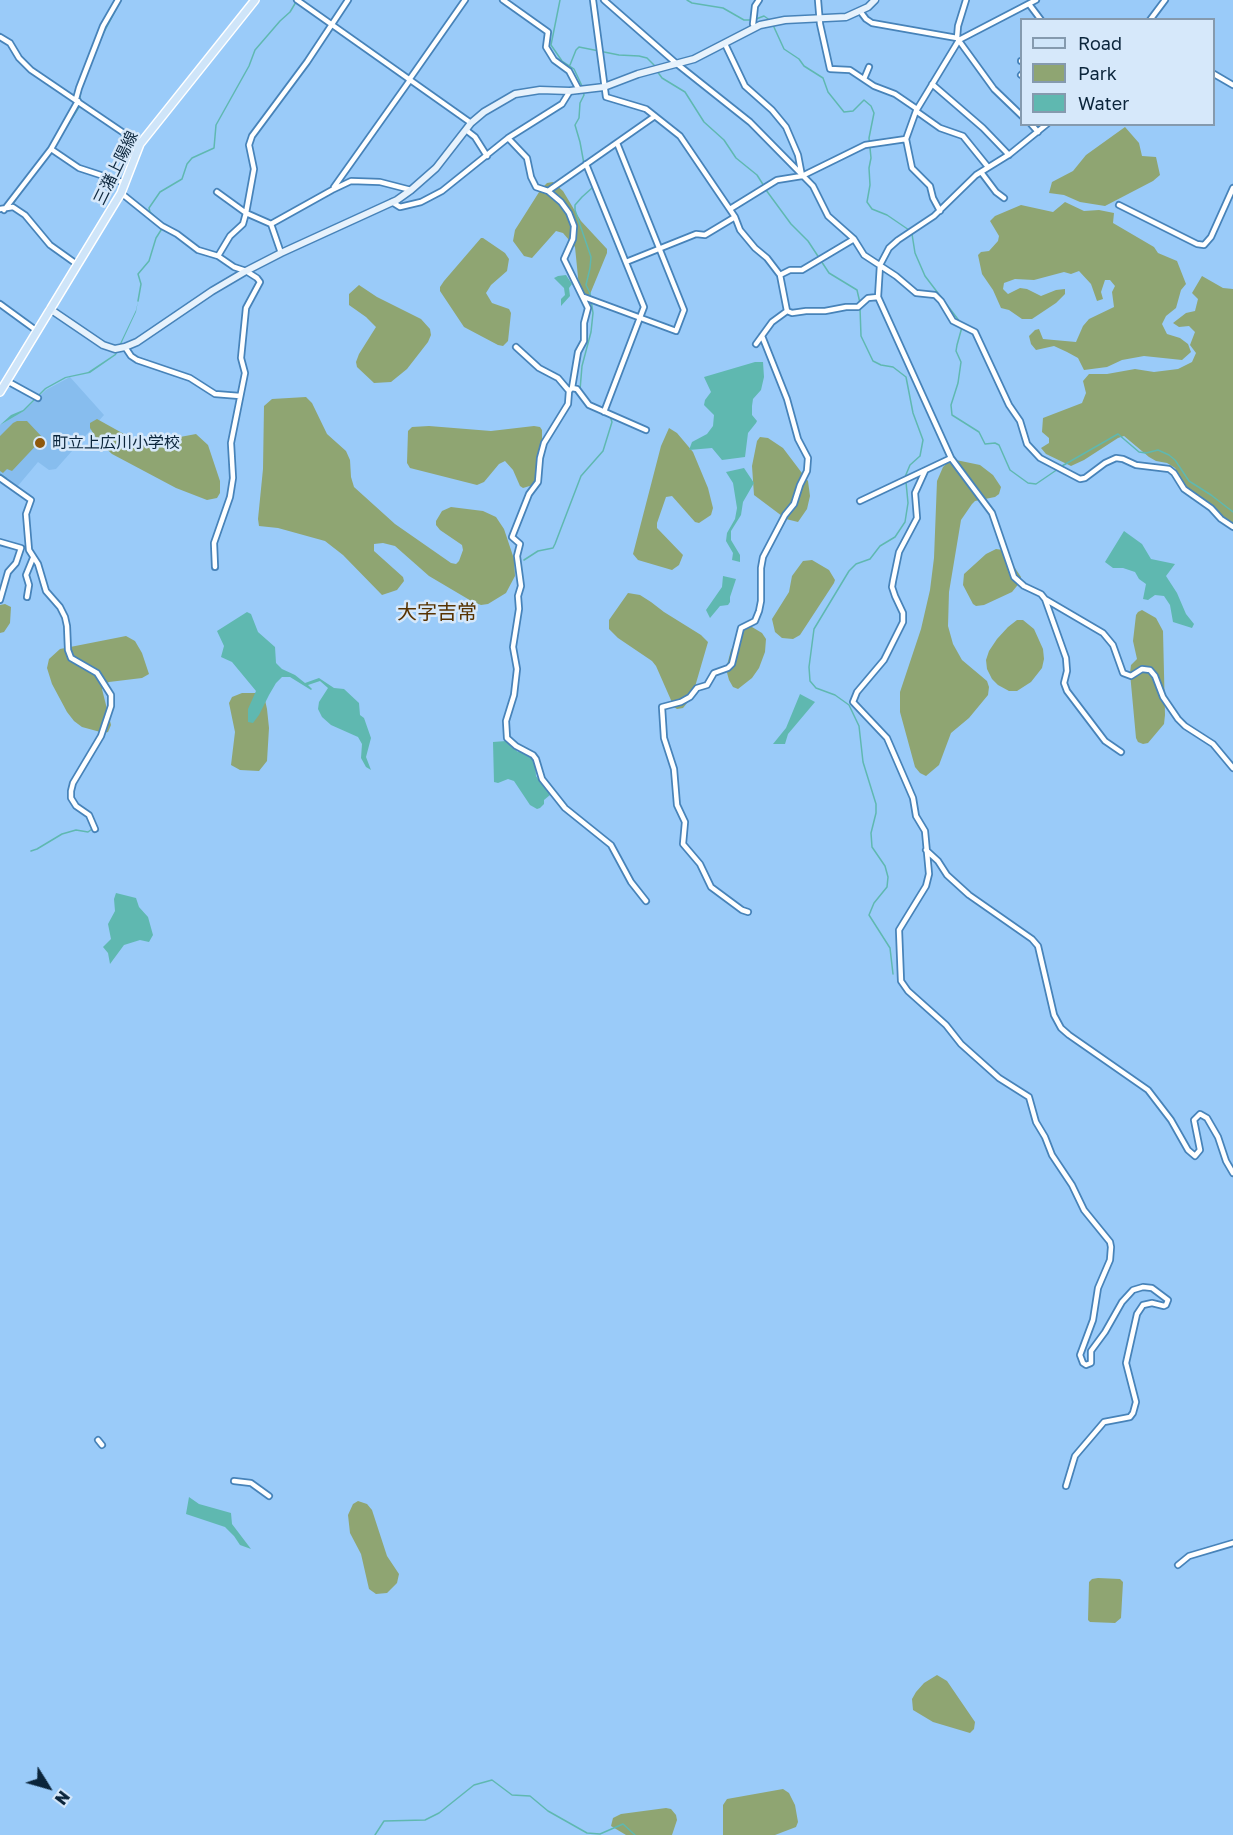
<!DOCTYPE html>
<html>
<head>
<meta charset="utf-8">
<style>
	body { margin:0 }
	#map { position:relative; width:1233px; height:1835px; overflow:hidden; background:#9acbf9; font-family:"Golos Text",sans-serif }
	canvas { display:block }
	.legend { position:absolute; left:1020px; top:18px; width:195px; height:108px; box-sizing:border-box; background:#d6e8fa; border:2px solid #859aae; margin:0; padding:8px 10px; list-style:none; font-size:18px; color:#0b253b }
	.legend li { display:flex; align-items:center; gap:12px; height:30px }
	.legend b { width:30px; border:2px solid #859aae }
	.north { position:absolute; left:18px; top:1757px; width:60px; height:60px; -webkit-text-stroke:4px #d6e8fa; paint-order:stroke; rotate:127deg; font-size:16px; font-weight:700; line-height:24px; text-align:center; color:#0b253b }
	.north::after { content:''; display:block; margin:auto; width:21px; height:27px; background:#0b253b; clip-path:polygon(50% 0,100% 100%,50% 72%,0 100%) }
</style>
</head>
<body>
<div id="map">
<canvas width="1233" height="1835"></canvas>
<ul class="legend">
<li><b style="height:8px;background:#cfe5f9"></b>Road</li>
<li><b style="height:16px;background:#8fa572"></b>Park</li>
<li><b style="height:16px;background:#5fb8b0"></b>Water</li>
</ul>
<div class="north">N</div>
</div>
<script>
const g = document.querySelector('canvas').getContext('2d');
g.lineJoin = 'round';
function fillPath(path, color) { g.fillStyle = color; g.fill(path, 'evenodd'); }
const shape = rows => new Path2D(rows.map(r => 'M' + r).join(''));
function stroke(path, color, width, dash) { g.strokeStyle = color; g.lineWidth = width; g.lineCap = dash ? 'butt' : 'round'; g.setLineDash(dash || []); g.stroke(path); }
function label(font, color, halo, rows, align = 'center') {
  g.font = font + ' "Golos Text","Noto Sans JP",sans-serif'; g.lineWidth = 5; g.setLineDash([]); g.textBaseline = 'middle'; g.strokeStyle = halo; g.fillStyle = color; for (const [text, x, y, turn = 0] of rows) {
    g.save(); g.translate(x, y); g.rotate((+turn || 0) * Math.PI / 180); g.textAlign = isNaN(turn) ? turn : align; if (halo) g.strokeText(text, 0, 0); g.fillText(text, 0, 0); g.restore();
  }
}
fillPath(shape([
	[70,377,104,415,56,469,49,470,38,462,17,487,0,476,0,425,24,411,46,390]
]), '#87bdee');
fillPath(shape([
	[1125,127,1139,143,1142,156,1156,157,1160,175,1153,181,1105,206,1080,202,1064,195,1049,193,1052,182,1073,171,1086,155],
	[553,182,563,191,581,221,607,249,607,253,588,299,580,297,575,247,563,233,556,231,532,258,524,256,513,241,515,230,541,189,547,183],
	[1065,202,1084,211,1099,210,1114,213,1113,223,1154,247,1158,253,1177,261,1186,284,1181,290,1176,308,1166,316,1162,324,1167,334,1180,338,1188,344,1191,352,1182,360,1144,356,1122,360,1107,367,1084,370,1078,358,1067,352,1054,346,1036,350,1031,344,1029,336,1035,330,1039,329,1043,339,1076,342,1083,326,1089,319,1114,307,1112,292,1115,286,1110,280,1105,280,1101,292,1103,299,1097,301,1091,284,1079,271,1071,274,1064,272,1034,280,1015,279,1004,283,1003,289,1008,294,1020,288,1027,289,1041,296,1056,290,1065,289,1065,294,1056,303,1032,319,1022,319,1009,310,1001,308,993,290,982,274,978,255,981,252,989,251,998,241,999,236,990,221,995,216,1021,205,1053,212],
	[481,238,483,238,505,253,509,259,507,271,491,285,486,293,492,303,509,309,511,313,508,341,503,346,498,345,464,327,440,291,440,287,444,281],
	[1202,276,1223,288,1233,289,1233,524,1187,489,1175,468,1167,463,1156,461,1149,457,1124,436,1118,438,1084,460,1071,466,1046,454,1041,448,1049,443,1049,438,1042,432,1043,418,1082,403,1086,393,1083,381,1089,374,1107,374,1135,369,1154,372,1178,369,1192,362,1196,353,1190,345,1195,332,1189,326,1179,327,1173,323,1186,313,1195,311,1198,299,1192,293],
	[359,285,377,297,421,319,430,329,431,335,428,342,407,369,391,382,374,383,357,367,356,362,359,354,376,327,366,317,349,305,349,294],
	[306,397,312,403,327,434,346,451,350,460,351,477,354,487,395,524,451,563,456,564,459,561,463,550,462,545,440,530,436,525,436,521,442,511,451,507,483,511,496,517,504,529,514,559,515,576,506,593,488,604,481,605,473,602,429,576,395,546,383,543,374,544,374,551,403,577,404,581,397,590,382,595,343,555,325,541,278,528,259,526,258,519,263,469,264,406,272,399],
	[97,419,133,439,148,443,196,434,208,445,220,481,220,493,217,498,207,500,176,488,112,454,98,441,90,428,90,423],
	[17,421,27,421,43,438,12,471,7,469,3,473,0,471,0,436,13,423],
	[429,426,491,431,534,426,540,427,542,430,542,464,536,481,533,485,523,488,520,486,513,470,505,461,499,464,484,482,477,485,410,468,407,463,408,431,412,427],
	[669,428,677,433,693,452,708,488,713,508,711,515,699,523,695,522,672,496,666,497,657,523,657,528,683,555,679,565,672,570,638,560,633,554,661,446],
	[760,437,768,438,783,448,808,481,810,496,807,509,798,522,786,519,754,495,752,466,757,441],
	[956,460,980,465,993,475,1001,487,999,494,995,497,975,501,972,504,961,520,949,592,948,626,953,644,962,660,987,681,989,687,988,695,969,718,951,733,939,765,926,776,920,773,915,767,900,712,900,692,921,629,930,590,934,558,937,481,943,467,948,462],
	[996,549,1003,550,1021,577,1021,581,1012,592,984,605,976,606,973,604,963,585,964,574,986,554],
	[812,560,829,570,835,580,834,583,800,635,793,639,782,638,775,632,772,619,789,592,792,576,803,561],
	[628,593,640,595,651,602,664,612,701,635,708,642,692,697,683,708,677,709,674,707,656,666,652,661,618,638,609,629,609,620],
	[5,604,11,607,10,623,4,632,0,633,0,605],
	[1142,610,1156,618,1163,631,1165,715,1164,724,1148,743,1143,744,1138,742,1136,738,1130,673,1131,665,1137,659,1133,641,1136,615,1138,612],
	[1017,620,1023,620,1034,629,1043,649,1044,659,1042,668,1031,682,1017,691,1009,691,998,685,992,679,987,669,986,660,989,651,997,639,1008,627],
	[745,626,752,627,762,633,766,639,765,652,759,668,752,678,738,689,733,687,729,680,726,669,731,650,742,628],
	[126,636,135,641,142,653,149,674,142,678,109,682,103,686,102,689,111,725,108,732,104,733,82,727,74,721,67,712,52,684,47,668,49,659,60,649],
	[242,693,260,693,265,700,267,709,269,728,267,761,259,771,240,770,231,765,235,732,229,703,232,697],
	[358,1501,367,1504,372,1510,387,1556,399,1574,397,1583,387,1593,376,1594,369,1589,361,1554,350,1533,348,1515,353,1504],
	[1098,1578,1120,1579,1123,1582,1121,1618,1115,1623,1090,1622,1088,1620,1089,1582,1092,1579],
	[937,1675,947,1681,975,1722,974,1729,970,1733,933,1722,913,1710,912,1699,916,1692,924,1683],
	[783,1789,789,1793,795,1805,798,1822,796,1827,775,1835,723,1835,723,1805,727,1799],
	[666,1808,671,1809,676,1815,677,1820,672,1835,626,1835,611,1826,613,1818,621,1814]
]), '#8fa572');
fillPath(shape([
	[566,275,572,284,569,288,570,296,561,306,561,299,565,295,564,288,554,278,558,276],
	[138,301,136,312,116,355,90,373,66,378,46,389,24,411,0,425,11,415,23,410,45,388,65,377,88,372,115,354,136,310],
	[755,362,763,362,764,377,761,390,753,399,752,406,752,415,757,421,756,423,748,433,745,457,722,460,712,448,689,450,692,442,707,434,713,426,714,415,704,405,705,400,711,392,704,377],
	[744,468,754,483,743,502,741,515,731,531,731,540,740,555,740,562,732,560,733,553,726,541,727,533,735,519,737,508,733,483,726,472],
	[1124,531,1142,544,1151,559,1175,564,1166,576,1177,593,1186,614,1194,624,1192,628,1173,622,1170,605,1164,596,1155,595,1148,600,1143,599,1146,584,1139,579,1135,572,1123,568,1113,568,1105,562],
	[723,576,736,579,730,597,730,602,728,605,720,606,710,618,706,610,722,587],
	[247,612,251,614,258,632,275,647,276,663,282,669,295,675,305,683,319,678,334,688,344,689,359,703,360,715,364,718,371,738,366,757,371,770,366,767,361,758,362,744,358,737,331,725,322,717,318,709,319,702,328,688,320,681,308,685,312,689,311,690,290,677,282,677,276,683,269,695,259,715,253,723,248,722,248,709,256,691,232,662,221,657,224,646,217,631],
	[800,694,815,702,788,734,785,744,773,744,786,728],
	[506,741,518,752,522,750,535,759,536,776,550,795,544,800,544,804,540,808,537,809,530,805,514,781,508,779,498,783,494,782,493,742],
	[116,893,136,898,139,907,148,917,153,935,149,942,140,940,124,945,110,964,108,953,103,947,111,939,108,924,115,911,114,899],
	[189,1497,199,1504,231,1513,232,1524,251,1549,240,1545,234,1536,225,1527,186,1514]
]), '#5fb8b0');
stroke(shape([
	[560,0,551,45,562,61,574,69,582,86],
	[687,0,692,3,723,8,744,20,752,20],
	[756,19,764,16,771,21],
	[773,25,784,49,799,59,804,66,823,78,828,92,844,112,853,111,864,100,871,106,874,113,869,138,871,158,869,168,870,185,867,202,872,209,887,215,909,230],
	[570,65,576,50,579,47,619,55,639,56,647,58,655,66],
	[657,71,662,78,685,92,704,122,724,140,736,158,757,175,764,186],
	[82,85,103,34,121,0],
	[583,91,584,95,580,103,579,118,575,125,580,142,584,164],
	[53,149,79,107,81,89],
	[766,190,791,224,808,241,829,273,857,290,860,303],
	[13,204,18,196],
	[163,224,150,212,149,208,160,192,182,179,187,164,192,158,214,148,216,125,249,66,255,50,280,21,290,12,296,2],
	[912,234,915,253,925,276,960,322],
	[138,301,141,284,138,274,149,261,156,238,163,227],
	[860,308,861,336,873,361,881,365,893,367,906,377,913,413,923,440,920,456,910,465,905,477],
	[962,327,957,345,956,351,961,362,958,383,951,405,952,415,979,432,985,444,995,443,999,445,1010,470,1028,483,1036,484,1058,469],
	[580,390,582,366,591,332,593,313,590,293,586,285,590,268,591,257,575,210,575,205,582,197,592,188,593,185],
	[1062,466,1118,434,1139,452,1146,453,1158,450,1169,455,1175,460,1189,481,1211,495,1233,512],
	[0,474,6,478],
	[524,560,538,551,553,548,555,544,581,476,603,451,612,422,610,416],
	[31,851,37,849,62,834,76,830,88,832,92,829],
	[893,974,890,948,869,915,874,903,887,887,888,877,885,866,872,847,871,833,876,813,876,804,863,762,859,726,849,705,835,695,816,688,810,681,809,667,814,629,849,571,856,564,870,559,880,546,895,537,905,522,908,503,906,482],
	[375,1835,384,1821,425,1820,439,1813,474,1785,492,1780,512,1795,530,1796,548,1811,587,1833,600,1834,623,1824,635,1835]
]), '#5fb8b0', 1.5);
const street = shape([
	[297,0,471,123],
	[503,0,548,32,546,47,554,60,569,71,579,90],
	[593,0,606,97,646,109,680,136,735,217,740,230,755,248,767,258,780,275,787,311],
	[604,0,677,64,750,122,813,186,828,216,854,239,864,255,896,276,916,293,935,295,941,301,953,321,975,332,1009,405,1020,421,1027,444,1040,458,1080,479,1085,478,1105,463,1116,458,1123,459,1136,465,1169,469,1174,473,1184,489,1211,508,1221,519,1233,527],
	[818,0,820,24,830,69,850,70,874,86,895,94,917,109],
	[1029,4,1041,20],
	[860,11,866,19,872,23,957,38,994,89,1022,116],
	[1150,20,1165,0],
	[753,24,755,6,759,0],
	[0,37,10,43,19,58,31,70,140,144],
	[957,38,958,26,966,0],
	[725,44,745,86,772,110,786,127,798,155,802,176],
	[1021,61,1022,61],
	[1214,74,1233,85],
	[1021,75,1022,74],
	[864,79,869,67],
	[409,80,465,0],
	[932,84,983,128,1009,155],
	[76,99,79,88,103,26,118,0],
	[916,111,940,128,963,136,988,167],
	[1031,124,1038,132],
	[1047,124,1010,154,976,175,934,216,898,240,889,248,880,265,878,297,951,458,992,513,1014,577,1024,586,1041,594,1045,599,1103,633,1113,645,1123,673,1131,676,1142,669,1150,670,1155,676,1163,697,1178,719,1185,726,1213,744,1233,768],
	[466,130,475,137,487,156],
	[508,138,527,158,531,177,536,187,548,191,561,202,569,213,574,226,573,239,564,259,588,308,584,323,584,341,578,352,572,388,569,391],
	[51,149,79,168,125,183],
	[586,164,644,307,604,412],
	[981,172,996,192,1004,198],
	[334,187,410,80],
	[548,191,655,116],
	[217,192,246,213,271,224,332,190,351,181,380,182,411,190],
	[121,193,162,226,177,234,198,250,218,256,234,267,246,271,257,278,260,282,246,308,241,358,245,373,231,443,233,478,230,497,214,543,215,567],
	[392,202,400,207,421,202,442,191,508,138,562,104,570,91],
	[1119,205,1197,244,1204,245,1211,237,1233,188],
	[0,209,13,207,25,215,50,245,78,265],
	[730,209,777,180,802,176,865,145,906,139],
	[4,210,51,149,78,101],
	[940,211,933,198,930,186,912,168,906,139,916,111,959,40,1036,0],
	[271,224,281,253],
	[218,256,230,236,243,224,246,213,254,169,249,145,252,136,307,62,348,0],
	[626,262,696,234,705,235,735,217],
	[780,275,790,270,802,270,854,239],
	[584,297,676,331,684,310,617,143],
	[0,304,37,331],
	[756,344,772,322,787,311,792,313,806,311,825,311,846,307,858,307,868,298,878,297],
	[125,347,131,356,137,360,190,378,215,394,240,396],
	[516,347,539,368,558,378,569,391,568,404,544,443,540,458,538,482,529,494,512,537,520,544,517,556,521,586,518,596,519,609,513,647,517,669,514,695,506,721,507,738,516,746,533,755,536,759,542,779,565,808,611,845,631,882,646,901],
	[7,381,38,398],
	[572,388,577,389,589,405,646,430],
	[925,471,915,493,917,518,899,552,893,581,892,587,895,596,903,613,903,622,884,660,857,692,853,702,887,738,913,798,916,816,925,831,929,874,926,886,899,930,901,981,908,991,946,1025,961,1044,999,1078,1029,1097,1036,1122,1045,1137,1052,1155,1072,1185,1084,1210,1110,1242,1111,1247,1110,1260,1098,1288,1093,1320,1080,1355,1083,1363,1086,1365,1091,1363,1091,1351,1105,1332,1122,1302,1133,1290,1143,1287,1152,1288,1168,1300,1166,1305,1164,1306,1152,1303,1143,1305,1137,1314,1126,1363,1136,1402,1133,1413,1130,1417,1125,1418,1104,1422,1075,1456,1066,1486],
	[0,478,31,500,26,514,29,550,38,564,46,591,60,607,65,617,67,626,68,650,71,658,97,673,111,695,111,706,101,736,73,783,71,791,71,798,76,806,89,815,95,829],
	[860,501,951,458],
	[0,542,21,548],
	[27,597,29,585,26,575,33,558],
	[1045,599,1066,658,1067,671,1064,683,1067,691,1105,741,1121,752],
	[0,600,8,572,16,563,21,548],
	[926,850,938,861,947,875,969,895,1032,939,1038,946,1054,1015,1061,1028,1069,1035,1148,1090,1171,1120,1188,1150,1195,1156,1200,1150,1194,1120,1200,1114,1207,1118,1218,1137,1226,1161,1233,1173],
	[748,912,742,910,711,887,700,864,683,844,685,822,677,805,674,769,664,738,662,707,681,702,690,697,697,688,707,685,714,673,728,668,732,664,741,628,755,621,759,611,761,601,761,568,763,557,785,515,794,504,800,485,807,471,808,458,798,439,787,399,762,336],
	[98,1440,102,1445],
	[234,1481,251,1483,269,1496],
	[1178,1565,1189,1556,1233,1543]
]);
const secondary = shape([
	[50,309,103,345,115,349,125,347,137,342,212,291,246,271,281,253,397,200,411,190,436,168,471,123,484,112,515,94,540,90,570,91,604,87,638,74,694,59,760,25,785,20,846,17,868,7,875,0]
]);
const primary = shape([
	[0,392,121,193,140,144,255,0]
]);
stroke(street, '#4783b9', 8);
stroke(secondary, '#4783b9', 9);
stroke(primary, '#fff', 10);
stroke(street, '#fff', 4.5);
stroke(secondary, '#e7f2fc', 6);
stroke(primary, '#cfe5f9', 7);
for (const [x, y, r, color] of [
	[40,443,6,"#8f590d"]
]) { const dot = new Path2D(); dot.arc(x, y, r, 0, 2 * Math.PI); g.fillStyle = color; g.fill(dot); stroke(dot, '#d6e8fa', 2); }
label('16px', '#0b253b', '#d6e8fa', [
	["三潴上陽線",116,168,-64]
]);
label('16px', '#0b253b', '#d6e8fa', [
	["町立上広川小学校",52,443]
], 'left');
label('20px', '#573200', '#d6e8fa', [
	["大字吉常",437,613]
]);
</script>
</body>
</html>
